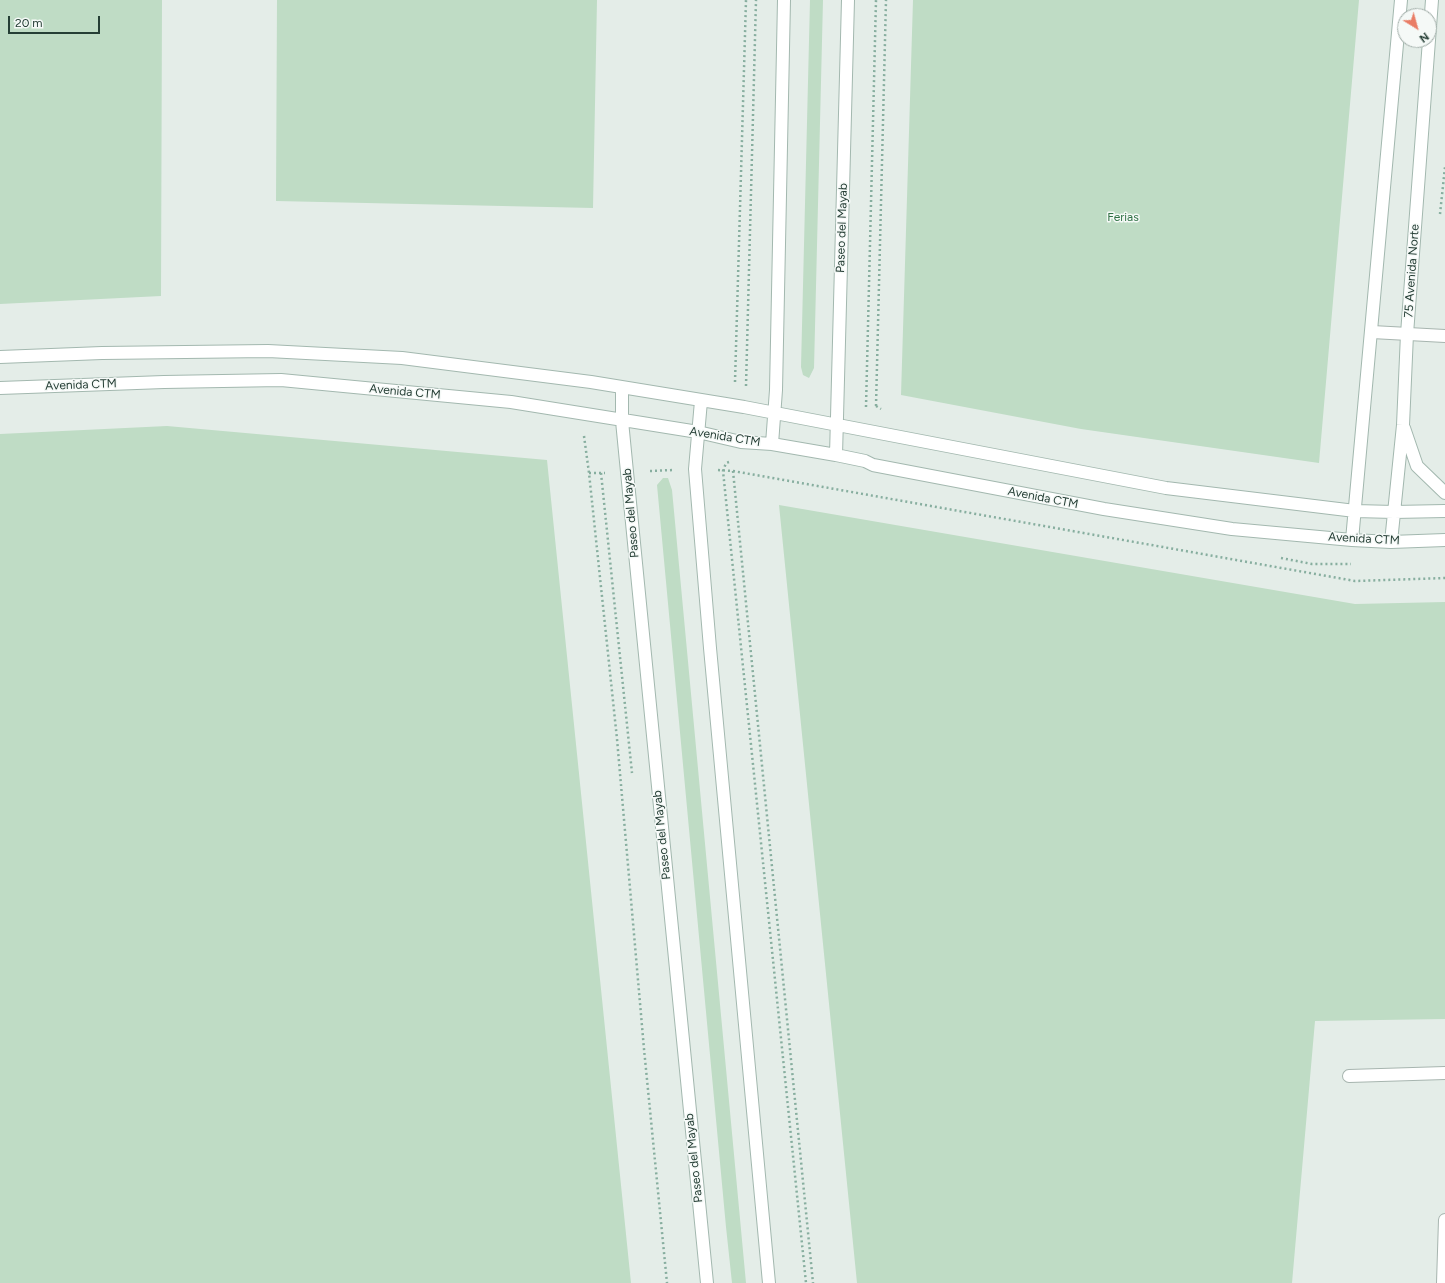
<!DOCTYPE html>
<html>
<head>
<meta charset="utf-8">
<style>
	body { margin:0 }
	#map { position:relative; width:1445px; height:1283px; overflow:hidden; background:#e4ede8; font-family:Figtree,sans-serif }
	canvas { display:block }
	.north { position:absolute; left:1397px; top:8px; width:40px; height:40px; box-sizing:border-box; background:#f5f9f7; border:1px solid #a2aea9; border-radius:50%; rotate:143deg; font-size:11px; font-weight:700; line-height:16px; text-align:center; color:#253e35 }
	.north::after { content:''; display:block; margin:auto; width:14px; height:18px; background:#e97d66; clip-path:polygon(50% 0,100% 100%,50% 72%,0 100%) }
	.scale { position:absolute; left:8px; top:16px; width:92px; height:18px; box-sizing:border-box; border:2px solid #253e35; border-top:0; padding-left:5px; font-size:12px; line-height:14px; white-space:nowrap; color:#253e35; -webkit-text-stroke:3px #f5f9f7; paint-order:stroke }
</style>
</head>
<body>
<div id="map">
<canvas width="1445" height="1283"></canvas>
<div class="north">N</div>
<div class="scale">20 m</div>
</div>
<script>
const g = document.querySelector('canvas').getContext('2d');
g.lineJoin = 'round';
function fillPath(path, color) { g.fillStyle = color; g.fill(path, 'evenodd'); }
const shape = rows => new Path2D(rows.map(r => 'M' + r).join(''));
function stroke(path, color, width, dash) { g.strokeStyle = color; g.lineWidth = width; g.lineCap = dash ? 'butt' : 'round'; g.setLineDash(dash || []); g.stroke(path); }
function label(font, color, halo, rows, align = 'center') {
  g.font = font + ' Figtree,sans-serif'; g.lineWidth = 3; g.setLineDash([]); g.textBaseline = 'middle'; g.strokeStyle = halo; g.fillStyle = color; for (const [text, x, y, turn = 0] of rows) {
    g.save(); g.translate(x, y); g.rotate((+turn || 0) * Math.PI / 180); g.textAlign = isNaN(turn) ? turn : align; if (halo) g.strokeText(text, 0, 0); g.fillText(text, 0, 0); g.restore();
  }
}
fillPath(shape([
	[0,0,162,0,161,296,0,304],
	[277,0,597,0,593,208,276,201],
	[810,0,823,0,814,368,809,378,803,375,801,367],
	[913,0,1359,0,1319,463,1081,429,901,395],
	[167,426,547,460,631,1283,0,1283,0,434],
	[663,478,668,478,672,490,746,1283,732,1283,726,1227,657,485],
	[779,505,1355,604,1445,602,1445,1019,1315,1021,1292,1283,857,1283]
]), '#bfdcc5');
const lane = shape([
	[1372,332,1445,336]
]);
const street = shape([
	[1349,1076,1445,1073],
	[1443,1283,1445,1220]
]);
const secondary = shape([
	[0,357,102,353,268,351,402,358,591,382,744,407,1166,488,1355,511,1394,512,1445,511],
	[622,387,622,421,627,472,707,1283],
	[0,388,164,382,281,380,511,402,698,432,741,442,772,444,836,455,865,461,873,465,1104,509,1232,529,1352,540,1391,542,1445,540],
	[701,401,695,469,710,648,769,1283],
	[1404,428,1417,466,1445,493],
	[772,444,776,390,784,0],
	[836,455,848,0],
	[1352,540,1401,0],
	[1391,542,1403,425,1407,334,1432,0]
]);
stroke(lane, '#a7b5af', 14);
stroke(street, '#a7b5af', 14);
stroke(secondary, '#a3b8af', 14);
stroke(shape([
	[1440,214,1445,167],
	[735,382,746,0],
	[746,386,756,0],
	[876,406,881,409],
	[876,406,886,0],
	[866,407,876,0],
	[584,436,589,473,617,739,644,1049,667,1283],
	[729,462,726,463,723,471,806,1283],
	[718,470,733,471,1355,581,1445,578],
	[650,471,673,470],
	[733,471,813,1283],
	[589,473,605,473],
	[601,473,632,773],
	[1281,558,1312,564,1351,564]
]), '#87ae9f', 2.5, [2, 3]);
stroke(lane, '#fff', 12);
stroke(street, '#fff', 12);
stroke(secondary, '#fff', 12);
label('12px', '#317246', '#f5f9f7', [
	["Ferias",1123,217]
]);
label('12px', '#253e35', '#f5f9f7', [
	["Paseo del Mayab",842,228,-88],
	["75 Avenida Norte",1412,271,-86],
	["Avenida CTM",81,385,-2],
	["Avenida CTM",405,392,5],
	["Avenida CTM",725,437,9],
	["Avenida CTM",1043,498,11],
	["Paseo del Mayab",631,513,-95],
	["Avenida CTM",1364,539,3],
	["Paseo del Mayab",662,835,-96],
	["Paseo del Mayab",694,1158,-96]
]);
</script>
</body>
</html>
